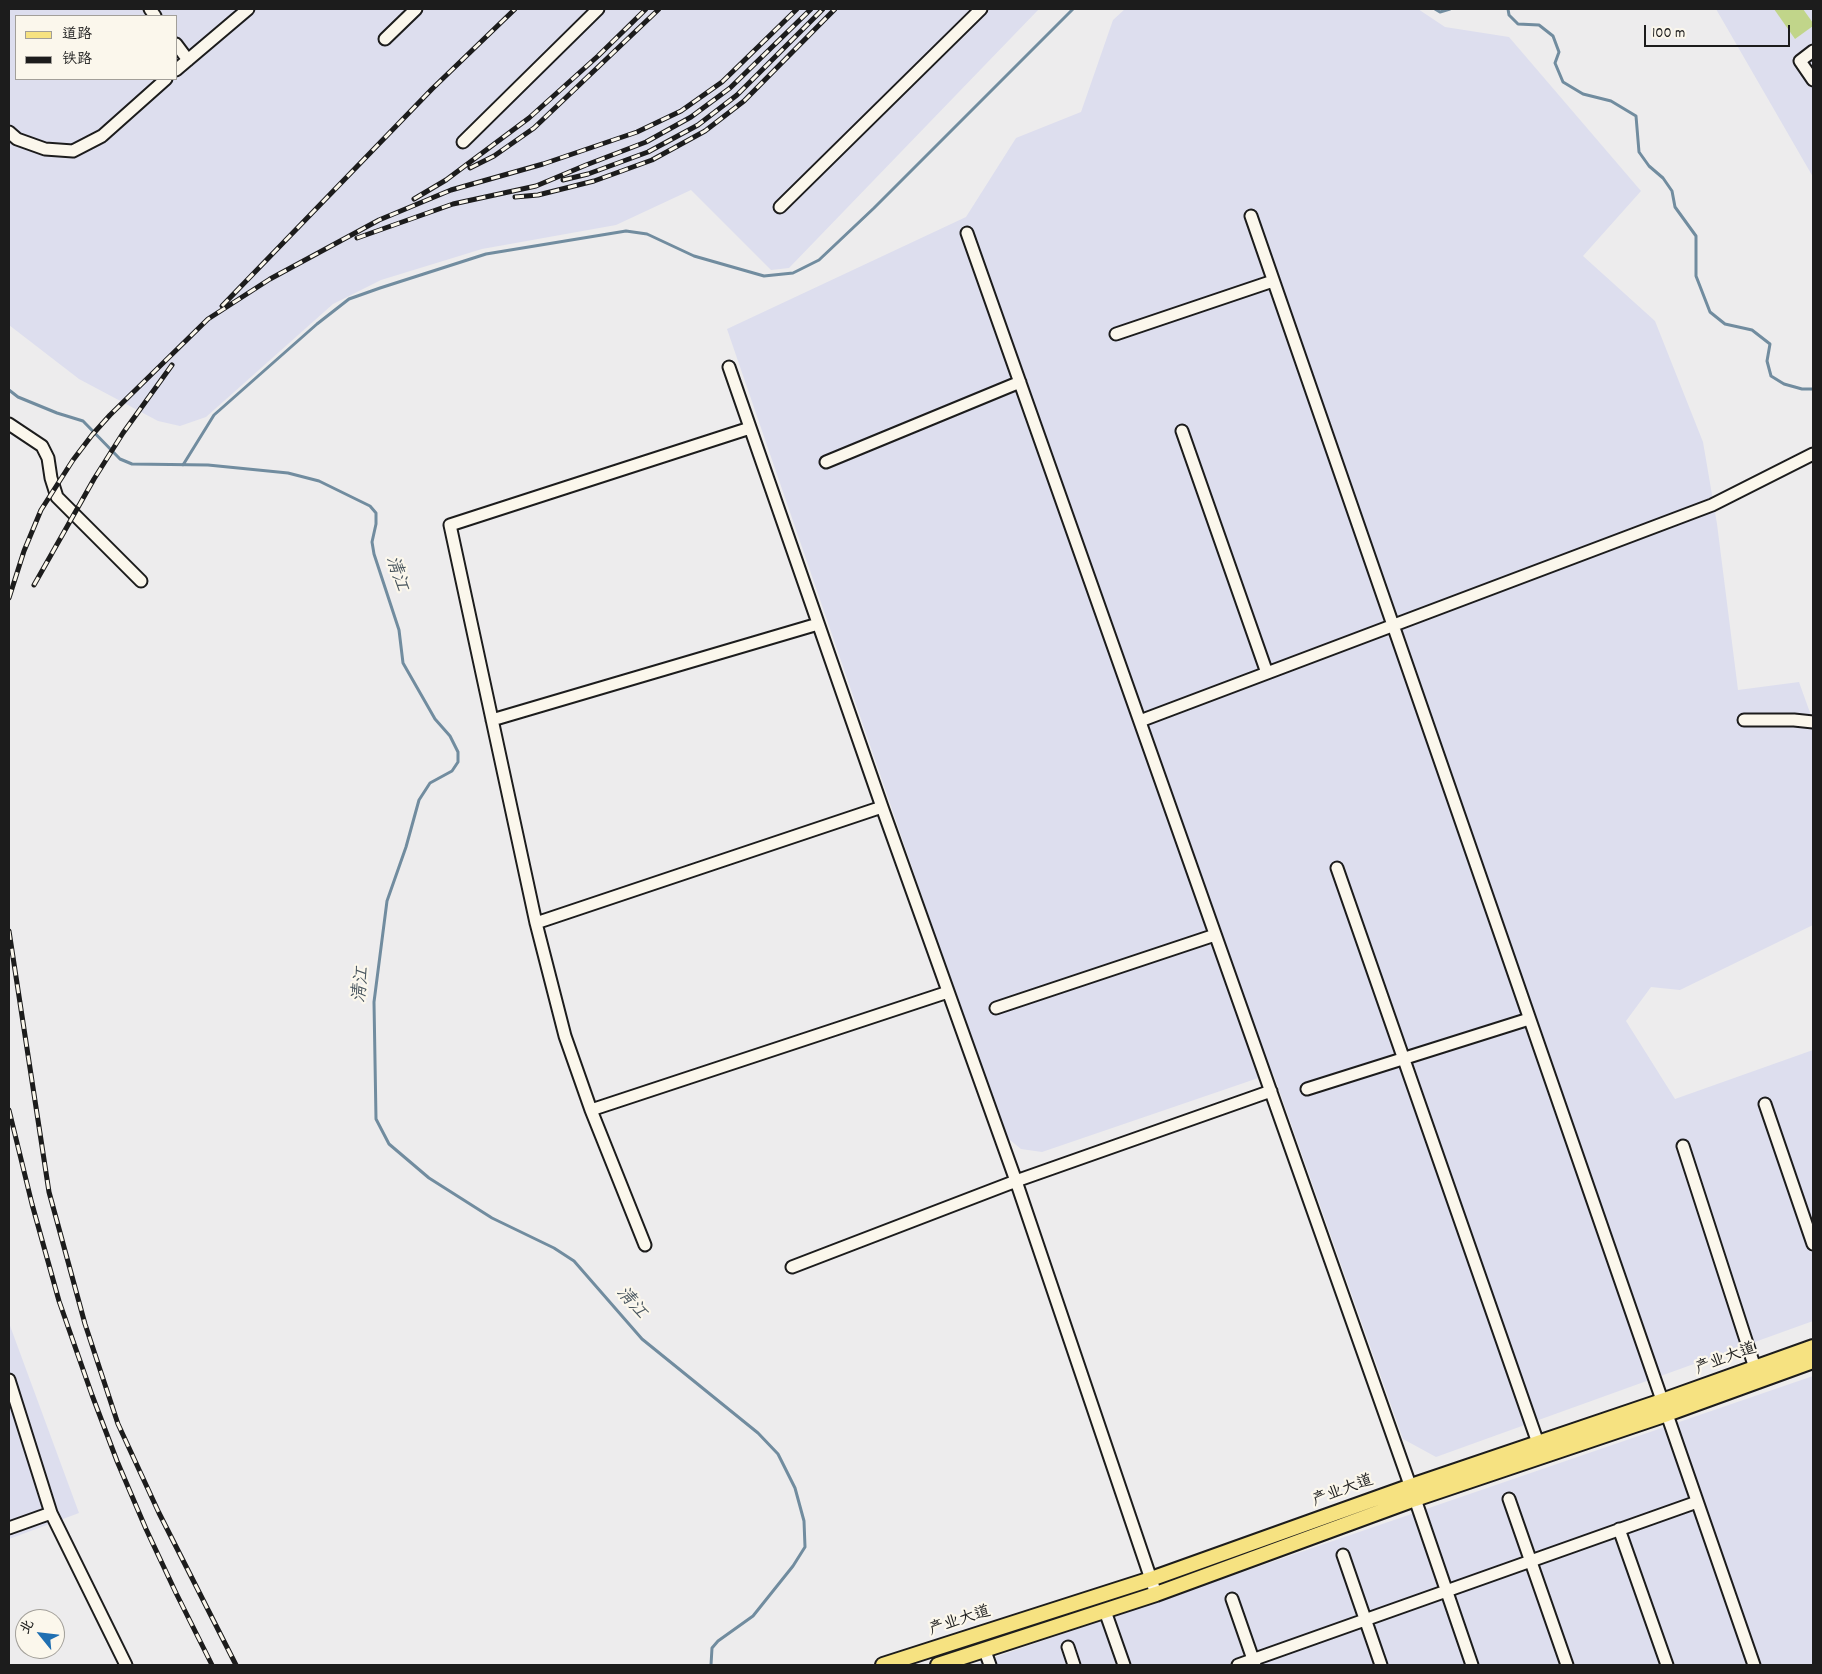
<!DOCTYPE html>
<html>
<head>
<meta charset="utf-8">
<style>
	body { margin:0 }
	#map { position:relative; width:1822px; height:1674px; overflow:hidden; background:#edeced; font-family:Dekko,"LXGW WenKai TC",sans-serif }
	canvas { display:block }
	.frame { position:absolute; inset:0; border:10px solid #1c1c1c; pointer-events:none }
	.legend { position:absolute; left:15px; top:15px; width:162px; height:65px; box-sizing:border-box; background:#fbf7ec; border:1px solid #a29f99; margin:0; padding:6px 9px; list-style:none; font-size:15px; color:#1c1c1c }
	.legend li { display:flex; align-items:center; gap:10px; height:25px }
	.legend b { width:25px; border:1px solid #a29f99 }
	.north { position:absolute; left:15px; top:1609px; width:50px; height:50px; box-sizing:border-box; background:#fbf7ec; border:1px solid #a29f99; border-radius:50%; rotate:299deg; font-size:14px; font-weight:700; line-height:20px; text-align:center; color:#1c1c1c }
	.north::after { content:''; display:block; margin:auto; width:18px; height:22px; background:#1f6fb2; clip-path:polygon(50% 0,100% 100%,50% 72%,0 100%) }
	.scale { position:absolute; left:1644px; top:25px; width:146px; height:22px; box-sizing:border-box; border:2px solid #1c1c1c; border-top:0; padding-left:6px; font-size:15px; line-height:18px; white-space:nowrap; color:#1c1c1c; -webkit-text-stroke:4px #fbf7ec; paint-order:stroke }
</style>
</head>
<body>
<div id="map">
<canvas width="1822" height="1674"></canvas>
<div class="frame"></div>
<ul class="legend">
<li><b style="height:6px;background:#f6e281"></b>道路</li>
<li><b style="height:6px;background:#1c1c1c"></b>铁路</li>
</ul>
<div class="north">北</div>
<div class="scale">100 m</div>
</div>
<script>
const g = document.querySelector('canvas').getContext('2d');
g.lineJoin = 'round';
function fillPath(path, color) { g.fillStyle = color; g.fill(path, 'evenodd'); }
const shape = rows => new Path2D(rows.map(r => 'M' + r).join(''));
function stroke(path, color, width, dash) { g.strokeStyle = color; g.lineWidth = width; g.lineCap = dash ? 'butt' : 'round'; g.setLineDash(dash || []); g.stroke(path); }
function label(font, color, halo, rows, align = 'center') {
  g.font = font + ' Dekko,"LXGW WenKai TC",sans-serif'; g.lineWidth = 4.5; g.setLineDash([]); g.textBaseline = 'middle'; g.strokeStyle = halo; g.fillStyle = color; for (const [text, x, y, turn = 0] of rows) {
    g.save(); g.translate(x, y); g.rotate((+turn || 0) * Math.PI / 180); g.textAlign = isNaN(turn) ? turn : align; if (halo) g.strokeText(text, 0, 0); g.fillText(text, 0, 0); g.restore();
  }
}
fillPath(shape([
	[9,9,1039,9,789,268,771,270,691,190,616,225,482,249,381,280,333,304,206,417,180,426,158,421,79,379,9,325],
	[16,16,176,16,176,79,16,79],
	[1125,9,1418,9,1445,27,1509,37,1641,191,1583,256,1655,321,1703,442,1717,524,1738,690,1799,682,1813,721,1813,925,1680,990,1651,987,1626,1021,1675,1099,1813,1050,1813,1321,1436,1457,1403,1439,1273,1073,1042,1152,1021,1149,1004,1135,727,329,966,217,1016,138,1081,112,1113,20],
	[1716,9,1813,9,1813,177],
	[9,1323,79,1513,9,1539],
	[1813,1376,1813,1665,972,1665]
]), '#dddeee');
fillPath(shape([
	[1774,9,1803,9,1813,23,1813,26,1795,39]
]), '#c1d58a');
stroke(shape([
	[1435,9,1440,12,1450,9],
	[1508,9,1509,15,1518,24,1539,25,1553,36,1559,52,1555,63,1563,82,1583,94,1611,101,1636,116,1639,152,1649,166,1663,178,1672,191,1675,207,1696,236,1696,276,1710,312,1725,324,1752,330,1770,344,1767,361,1771,376,1784,384,1802,389,1813,389],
	[9,390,18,397,57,413,83,421,120,459,132,464,208,465,288,473,319,481,370,506,376,513,376,524,372,542,374,554,399,630,403,663,435,719,450,736,458,752,458,762,452,771,430,783,419,800,406,847,387,901,374,1002,376,1119,389,1144,429,1178,492,1218,554,1248,574,1261,642,1339,758,1433,778,1454,795,1488,804,1521,805,1547,793,1566,753,1616,718,1641,712,1648,711,1665],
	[183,465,214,415,317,324,349,299,380,288,486,254,626,231,647,234,694,256,764,276,793,273,819,260,874,208,1073,9]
]), '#718c9f', 3);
const minor = shape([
	[150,9,155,16],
	[385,39,416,9],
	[176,44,188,60],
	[1813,51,1800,61,1813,80],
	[176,70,248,9],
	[9,132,17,139,45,149,73,151,102,136,166,79],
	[463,142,598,9],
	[780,207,981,9],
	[1251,216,1754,1665],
	[967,233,1415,1499,1472,1665],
	[1116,334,1273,281],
	[729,367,882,807,1016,1181,1156,1594],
	[9,424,42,446,48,458,51,478,57,497,141,581],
	[1182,431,1267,673],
	[826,462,1020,382],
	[492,720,818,624],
	[1744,720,1794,720,1813,722],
	[1140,721,1712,505,1813,454],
	[1337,868,1538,1443],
	[536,923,882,807],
	[996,1008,1215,935],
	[1307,1089,1529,1019],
	[1765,1104,1813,1244],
	[591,1110,948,992],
	[1683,1146,1755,1368],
	[645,1245,591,1110,565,1036,536,923,450,525,750,428],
	[792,1267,1016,1181,1271,1091],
	[9,1380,51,1513,126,1665],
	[1509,1499,1567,1665],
	[9,1528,51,1513],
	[1619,1529,1667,1665],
	[1343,1555,1381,1665],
	[1232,1599,1255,1665],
	[1105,1611,1124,1665],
	[1068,1647,1074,1665],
	[985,1651,990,1665],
	[1238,1665,1697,1502]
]);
const major = shape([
	[883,1665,1151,1579,1411,1486,1662,1401,1813,1347],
	[938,1665,1156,1594,1415,1499,1667,1414,1813,1361]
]);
stroke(minor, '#1c1c1c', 15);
stroke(major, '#1c1c1c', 18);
stroke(minor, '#fbf7ec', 11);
stroke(major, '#f6e281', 14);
const rail = shape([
	[470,168,494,156,534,128,659,9],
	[563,180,588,174,648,152,698,125,737,95,823,9],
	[515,197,538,195,594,181,652,160,705,131,744,101,835,9],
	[414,199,446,180,529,118,598,56,646,9],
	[357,238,453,204,536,186,586,165,646,142,691,117,730,88,811,9],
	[222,306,432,89,515,9],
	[34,585,94,479,123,433,172,365],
	[9,598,24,551,41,510,73,460,92,435,110,415,208,319,270,279,379,220,451,190,543,164,637,132,681,111,722,82,797,9],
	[9,931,49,1192,85,1324,118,1424,159,1513,236,1665],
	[9,1110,32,1204,59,1301,92,1395,117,1461,146,1529,176,1593,212,1665]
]);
stroke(rail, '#1c1c1c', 5);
stroke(rail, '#fbf7ec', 3, [9]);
label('16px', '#1c1c1c', '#fbf7ec', [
	["产业大道",1726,1360,-20],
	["产业大道",1343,1492,-20],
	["产业大道",960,1622,-18]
]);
label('italic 18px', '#47545d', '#fbf7ec', [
	["清江",395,574,72],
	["清江",363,985,-84],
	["清江",630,1304,49]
]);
</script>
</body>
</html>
